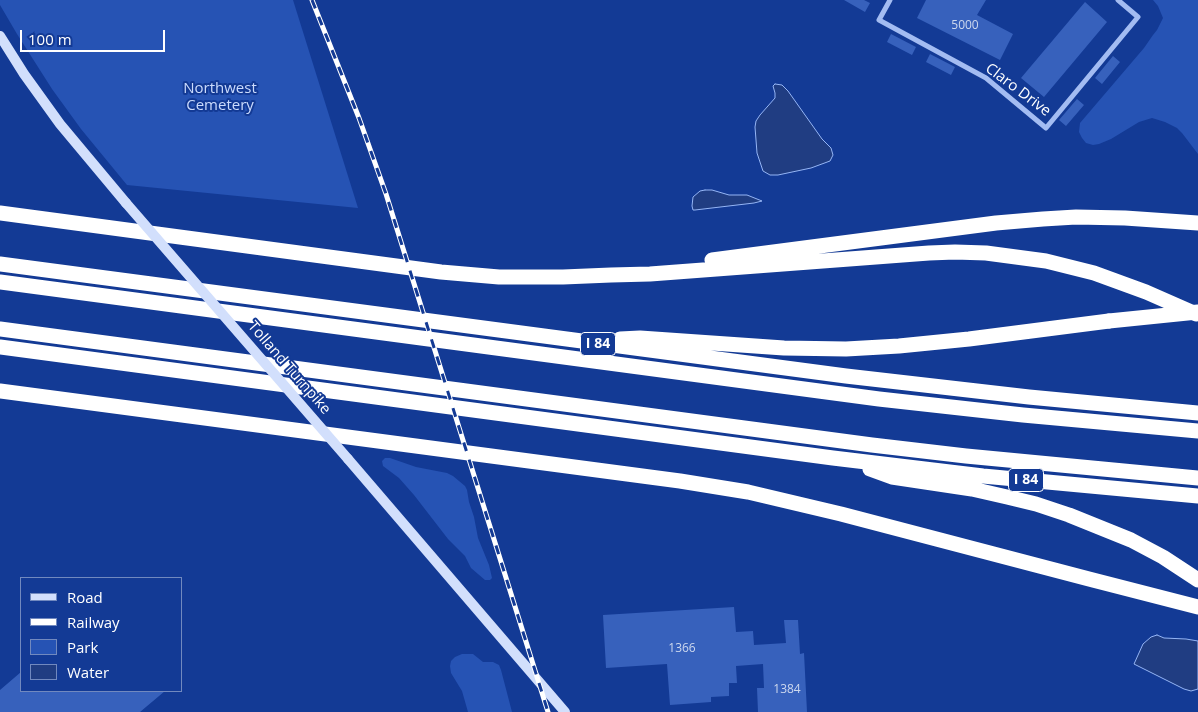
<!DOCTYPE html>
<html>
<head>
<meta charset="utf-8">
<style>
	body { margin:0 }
	#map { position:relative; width:1198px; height:712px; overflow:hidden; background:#133a95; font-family:"Open Sans",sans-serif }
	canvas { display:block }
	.legend { position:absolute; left:20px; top:577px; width:162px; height:115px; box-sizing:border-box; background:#133a95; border:1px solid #7189bf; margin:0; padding:6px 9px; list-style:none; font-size:15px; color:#fff }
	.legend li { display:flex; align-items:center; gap:10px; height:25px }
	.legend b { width:25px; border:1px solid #7189bf }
	.scale { position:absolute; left:20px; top:30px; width:145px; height:22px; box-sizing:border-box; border:2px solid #fff; border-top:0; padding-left:6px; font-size:15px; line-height:18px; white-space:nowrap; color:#fff; -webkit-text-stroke:4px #133a95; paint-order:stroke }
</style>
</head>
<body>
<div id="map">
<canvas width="1198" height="712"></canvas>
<ul class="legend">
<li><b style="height:6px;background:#d2dffc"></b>Road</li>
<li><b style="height:6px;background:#fff"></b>Railway</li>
<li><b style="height:14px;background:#2653b4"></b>Park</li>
<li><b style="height:14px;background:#203d82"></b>Water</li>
</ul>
<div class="scale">100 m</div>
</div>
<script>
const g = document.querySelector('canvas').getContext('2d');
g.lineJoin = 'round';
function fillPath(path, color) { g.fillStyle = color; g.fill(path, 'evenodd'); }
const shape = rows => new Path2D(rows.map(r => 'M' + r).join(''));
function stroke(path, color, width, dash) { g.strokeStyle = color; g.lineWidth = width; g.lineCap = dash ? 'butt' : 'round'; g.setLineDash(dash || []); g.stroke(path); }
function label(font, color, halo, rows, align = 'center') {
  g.font = font + ' "Open Sans",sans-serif'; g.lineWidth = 4; g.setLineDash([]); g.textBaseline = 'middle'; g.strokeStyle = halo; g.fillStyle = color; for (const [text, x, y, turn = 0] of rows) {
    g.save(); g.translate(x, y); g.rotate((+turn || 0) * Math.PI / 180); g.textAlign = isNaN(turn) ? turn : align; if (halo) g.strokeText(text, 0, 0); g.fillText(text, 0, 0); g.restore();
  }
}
fillPath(shape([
	[0,0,293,0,358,208,127,185,81,129,52,89,17,34,0,5],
	[1153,0,1198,0,1198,154,1182,133,1177,128,1165,122,1152,118,1139,122,1111,139,1099,144,1093,145,1086,143,1082,138,1079,132,1080,123,1144,48,1153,35,1157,30,1163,18,1158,6],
	[385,458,390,458,416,467,447,473,453,476,465,486,467,490,469,502,474,517,478,538,489,565,492,578,490,580,485,580,471,568,465,556,448,539,414,495,399,478,383,466,382,461],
	[462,654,473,654,483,662,493,662,499,665,501,670,512,712,468,712,462,691,451,673,450,666,451,661,455,657]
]), '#2653b4');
const water = shape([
	[775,84,782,85,788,91,822,139,831,148,833,155,830,161,811,168,778,175,770,175,763,171,757,153,755,127,756,121,760,115,775,98,775,93,773,86,775,84],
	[705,190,712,190,729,195,747,195,762,201,754,203,695,210,693,210,692,206,693,197,700,191,705,190],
	[1157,635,1164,638,1186,639,1198,641,1198,689,1191,691,1184,689,1134,664,1143,644,1151,637,1157,635]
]);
fillPath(water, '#203d82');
stroke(water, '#95b5f5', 1);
fillPath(shape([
	[844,0,864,0,870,3,865,12],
	[926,0,986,0,977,15,1013,34,1000,60,917,18],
	[1085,2,1107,22,1044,97,1021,78],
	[891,34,916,47,912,55,887,42],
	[930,54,955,67,951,75,926,62],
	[1113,56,1120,62,1102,84,1095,78],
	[1077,99,1084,105,1066,126,1059,120],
	[734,607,736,632,753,631,754,645,786,643,784,620,798,620,800,654,804,653,807,712,758,712,757,688,764,688,763,664,736,666,737,683,729,683,729,696,711,697,711,702,670,705,667,664,606,668,603,615],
	[21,672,21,691,165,691,140,712,0,712,0,690]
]), '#3761bc');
stroke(shape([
	[890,0,879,20,986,78,1046,128,1138,17,1118,0]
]), '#a3bcf2', 5);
stroke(shape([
	[0,36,24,74,60,124,126,203],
	[348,459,565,712]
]), '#d2dffc', 10);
stroke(shape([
	[0,213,441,272,499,277,563,277,611,275,650,274,929,253,955,252,986,253,1046,261,1094,273,1146,292,1196,314],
	[712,260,996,223,1043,219,1076,217,1125,218,1198,223],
	[0,264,846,376,1029,397,1198,413],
	[0,282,879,399,1023,415,1198,431],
	[0,329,872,445,966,456,1198,478],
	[620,339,640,338,784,348,846,349,899,346,969,339,1109,321],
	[0,347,833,458,983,476,1198,496],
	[0,391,680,481,748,492,841,514,1089,579,1198,607],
	[870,469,892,477,972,489,1007,497,1036,504,1069,515,1131,540,1163,557,1198,580]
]), '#fff', 15);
const rail = shape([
	[312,0,359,118,386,194,548,712]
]);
stroke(rail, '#fff', 5);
stroke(rail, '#133a95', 3, [9]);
stroke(shape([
	[126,203,348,459]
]), '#d2dffc', 10);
stroke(shape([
	[1109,321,1198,312]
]), '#fff', 15);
label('12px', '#cdd8ee', null, [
	["5000",965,26],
	["1366",682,649],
	["1384",787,690]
]);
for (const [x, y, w] of [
	[598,344,35],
	[1026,480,35]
]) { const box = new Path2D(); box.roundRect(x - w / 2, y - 11.5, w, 23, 4); g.fillStyle = '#133a95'; g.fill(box); stroke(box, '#fff', 1); }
label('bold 14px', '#fff', null, [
	["I 84",598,344],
	["I 84",1026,480]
]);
label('15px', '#cbdbfd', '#133a95', [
	["Northwest",220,89],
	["Cemetery",220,106]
]);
label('15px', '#fff', '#133a95', [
	["Claro Drive",1018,90,37],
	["Tolland Turnpike",289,368,49]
]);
</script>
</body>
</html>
